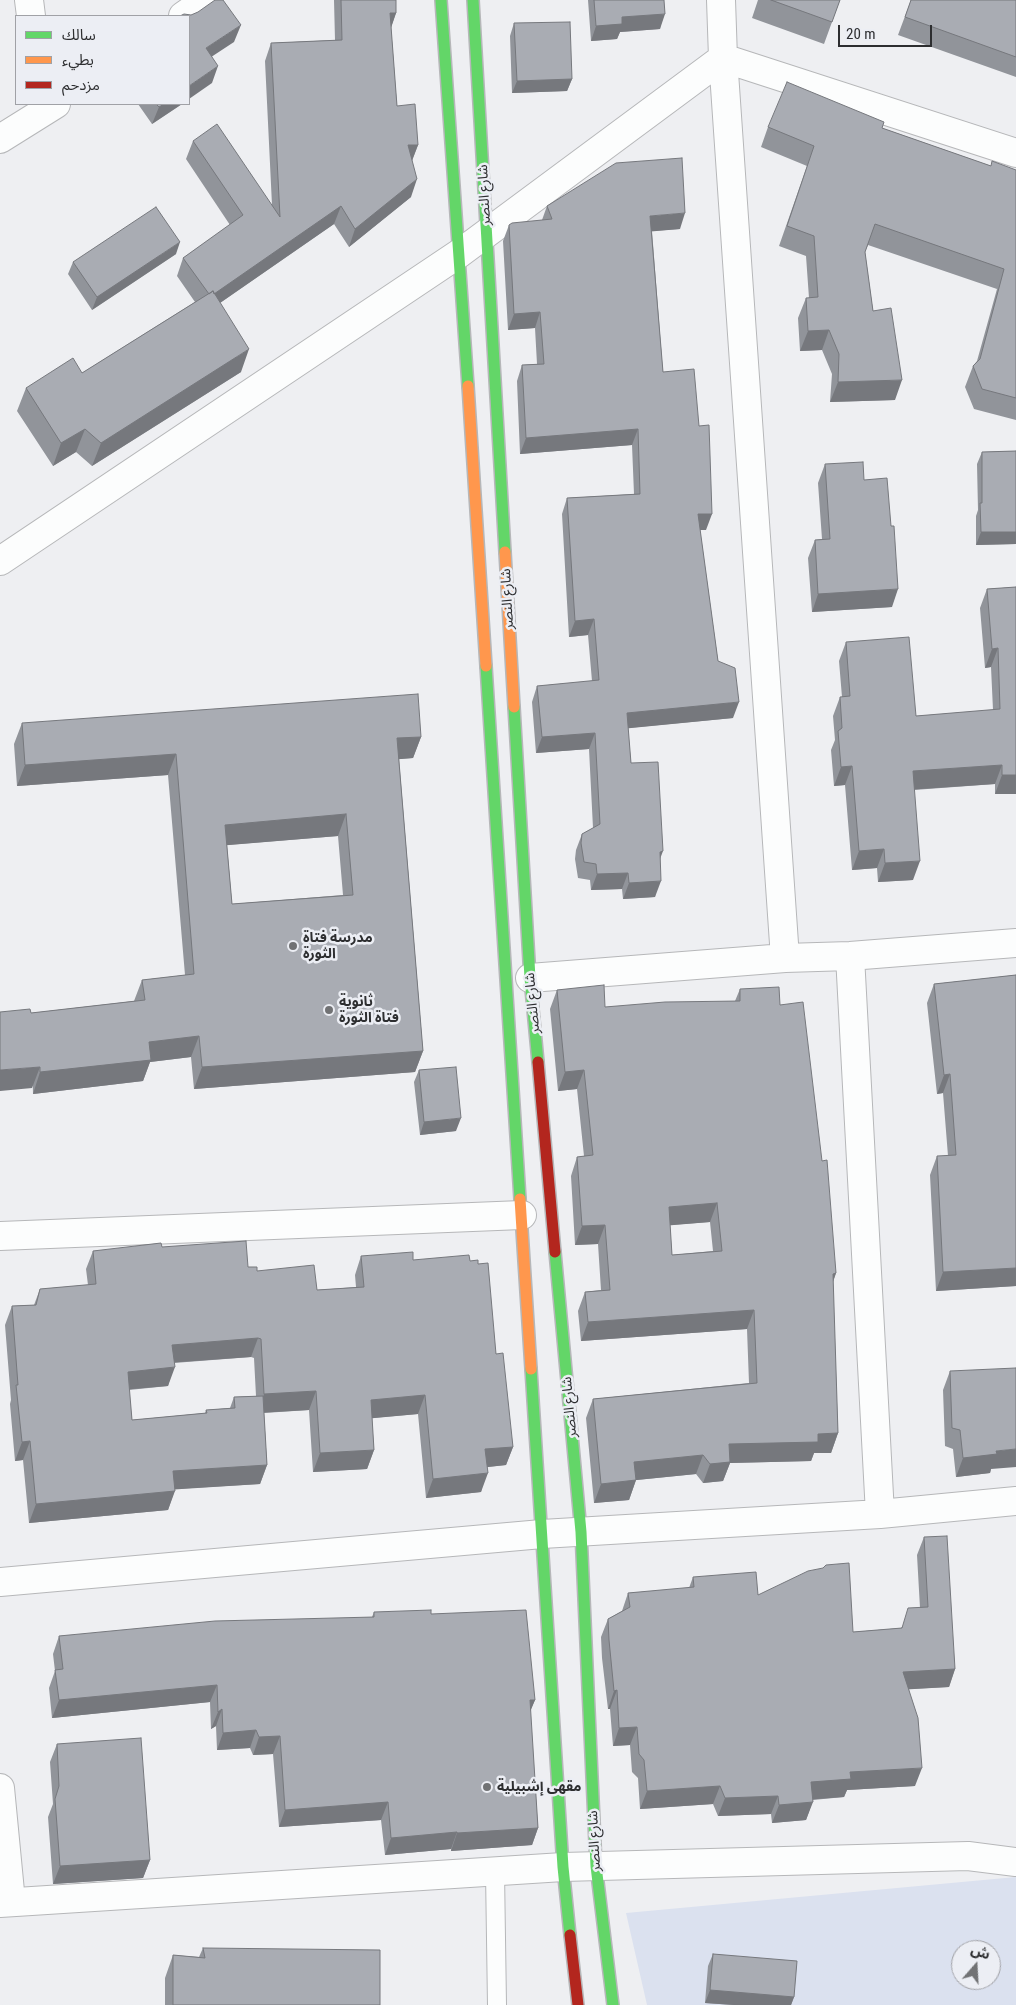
<!DOCTYPE html>
<html>
<head>
<meta charset="utf-8">
<style>
	body { margin:0 }
	#map { position:relative; width:1016px; height:2005px; overflow:hidden; background:#eeeff2; font-family:"Roboto Condensed","Noto Sans Arabic",sans-serif }
	canvas { display:block }
	.legend { position:absolute; left:15px; top:15px; width:175px; height:90px; box-sizing:border-box; background:#eceef4; border:1px solid #a0a1a6; margin:0; padding:6px 9px; list-style:none; font-size:15px; color:#2d2e30 }
	.legend li { display:flex; align-items:center; gap:10px; height:25px }
	.legend b { width:25px; border:1px solid #a0a1a6 }
	.north { position:absolute; left:951px; top:1940px; width:50px; height:50px; box-sizing:border-box; background:#eceef4; border:1px solid #a0a1a6; border-radius:50%; rotate:19deg; font-size:14px; font-weight:700; line-height:20px; text-align:center; color:#2d2e30 }
	.north::after { content:''; display:block; margin:auto; width:18px; height:22px; background:#717274; clip-path:polygon(50% 0,100% 100%,50% 72%,0 100%) }
	.scale { position:absolute; left:838px; top:25px; width:94px; height:22px; box-sizing:border-box; border:2px solid #2d2e30; border-top:0; padding-left:6px; font-size:15px; line-height:18px; white-space:nowrap; color:#2d2e30; -webkit-text-stroke:4px #eceef4; paint-order:stroke }
</style>
</head>
<body>
<div id="map">
<canvas width="1016" height="2005"></canvas>
<ul class="legend">
<li><b style="height:6px;background:#63d668"></b>سالك</li>
<li><b style="height:6px;background:#ff974d"></b>بطيء</li>
<li><b style="height:6px;background:#b3261e"></b>مزدحم</li>
</ul>
<div class="north">ش</div>
<div class="scale">20 m</div>
</div>
<script>
const g = document.querySelector('canvas').getContext('2d');
g.lineJoin = 'round';
function fillPath(path, color) { g.fillStyle = color; g.fill(path, 'evenodd'); }
const shape = rows => new Path2D(rows.map(r => 'M' + r).join(''));
function stroke(path, color, width, dash) { g.strokeStyle = color; g.lineWidth = width; g.lineCap = dash ? 'butt' : 'round'; g.setLineDash(dash || []); g.stroke(path); }
function label(font, color, halo, rows, align = 'center') {
  g.font = font + ' "Roboto Condensed","Noto Sans Arabic",sans-serif'; g.lineWidth = 5; g.setLineDash([]); g.textBaseline = 'middle'; g.strokeStyle = halo; g.fillStyle = color; for (const [text, x, y, turn = 0] of rows) {
    g.save(); g.translate(x, y); g.rotate((+turn || 0) * Math.PI / 180); g.textAlign = isNaN(turn) ? turn : align; if (halo) g.strokeText(text, 0, 0); g.fillText(text, 0, 0); g.restore();
  }
}
fillPath(shape([
	[1016,1877,1016,2005,647,2005,626,1913],
	[961,1950,991,1950,991,1980,961,1980]
]), '#dbe1ef');
const lane = shape([
	[495,1872,497,2005]
]);
const street = shape([
	[29,0,31,16],
	[183,16,206,0],
	[0,139,56,104],
	[0,561,460,253,723,58,721,0],
	[850,956,880,1514],
	[785,958,723,58,1016,153],
	[530,978,785,958,850,956,1016,943],
	[0,1236,522,1215],
	[0,1582,542,1534,880,1514,1016,1501],
	[0,1788,11,1902],
	[0,1903,563,1867,968,1856,1016,1862]
]);
const fast = shape([
	[441,0,468,386],
	[473,0,505,552],
	[486,666,520,1199],
	[514,707,530,978,538,1062],
	[555,1252,581,1532,596,1866,613,2005],
	[531,1369,563,1867,570,1935]
]);
const slow = shape([
	[468,386,486,666],
	[505,552,514,707],
	[520,1199,531,1369]
]);
const jam = shape([
	[538,1062,555,1252],
	[570,1935,578,2005]
]);
stroke(lane, '#b6b7b9', 20);
stroke(street, '#b6b7b9', 30);
stroke(fast, '#b6b7b9', 14);
stroke(slow, '#b6b7b9', 14);
stroke(jam, '#b6b7b9', 14);
stroke(lane, '#fcfdfd', 18);
stroke(street, '#fcfdfd', 28);
stroke(fast, '#63d668', 11);
stroke(slow, '#ff974d', 11);
stroke(jam, '#b3261e', 11);
fillPath(shape([
	[334,0,396,0,396,13,391,27,397,106,418,145,412,161,411,197,349,247,334,224,220,303,241,372,92,466,76,452,53,466,17,411,26,388,82,373,195,302,177,276,183,258,230,225,186,159,193,141,272,205,265,61,271,43,335,40],
	[588,0,664,0,660,29,620,32,617,39,591,41],
	[758,0,840,0,824,44,752,18],
	[911,0,1016,0,1016,77,898,35],
	[514,23,572,79,567,91,512,93,510,36],
	[138,104,182,104,152,124],
	[768,127,882,128,991,166,1016,170,1016,420,974,409,965,387,973,366,977,361,997,289,868,245,865,252,873,311,895,400,830,402,832,374,822,350,800,351,798,318,806,298,809,298,806,256,779,246,807,166,761,147],
	[547,206,680,229,652,231,663,372,706,530,700,530,718,661,733,718,628,728,631,763,660,859,655,897,623,899,622,889,591,890,590,880,578,878,575,859,576,850,582,834,593,828,589,749,536,753,532,702,537,686,592,681,588,635,569,637,562,514,567,498,634,494,632,445,520,454,517,381,522,365,537,364,535,328,508,330,503,241,509,225,542,220],
	[176,254,92,310,68,274,73,262],
	[1016,451,1016,544,976,545,976,516,978,510,977,464,982,452],
	[825,464,864,480,892,607,812,612,808,558,815,540,822,539,818,483],
	[1016,587,1016,794,995,794,995,784,914,790,913,880,878,882,877,868,852,870,845,785,834,786,831,750,835,740,833,716,840,697,842,697,839,661,846,642,916,716,993,710,991,667,985,668,980,608,987,589],
	[22,723,421,737,413,758,399,759,423,1051,415,1072,194,1089,191,1057,150,1062,143,1081,33,1094,31,1013,134,1001,142,980,185,975,168,775,17,786,14,744],
	[338,836,343,895,232,904,227,845],
	[1016,975,1016,1286,936,1291,930,1175,937,1156,948,1156,943,1093,937,1094,927,1003,934,984],
	[740,989,780,1005,836,1273,833,1282,838,1433,831,1453,814,1453,811,1461,730,1463,723,1481,703,1483,696,1474,636,1480,629,1500,594,1503,586,1418,593,1399,749,1383,747,1329,581,1341,578,1311,585,1292,601,1290,598,1244,575,1245,571,1176,577,1157,584,1156,577,1089,558,1091,550,1009,557,990,605,1007,735,1001],
	[710,1222,713,1251,672,1255,670,1225],
	[419,1070,456,1131,420,1135,414,1082],
	[162,1247,248,1267,257,1271,317,1290,356,1287,355,1275,361,1256,413,1260,470,1261,496,1354,513,1447,506,1465,487,1467,481,1492,426,1498,418,1414,372,1418,374,1450,367,1469,313,1472,309,1410,264,1413,267,1465,260,1484,175,1489,168,1510,29,1523,23,1460,15,1461,10,1404,11,1400,5,1325,12,1306,34,1305,40,1289,88,1285,86,1269,93,1251],
	[251,1357,254,1358,256,1396,234,1397,230,1408,206,1410,205,1413,132,1420,129,1390,168,1386,174,1363],
	[950,1371,991,1469,990,1473,956,1477,953,1449,945,1446,943,1390],
	[924,1537,955,1669,949,1687,909,1689,915,1786,847,1790,844,1797,813,1800,806,1820,772,1823,771,1814,718,1816,713,1804,640,1809,638,1778,632,1772,630,1745,613,1746,610,1709,608,1709,602,1658,601,1637,608,1619,622,1611,628,1593,689,1588,693,1577,758,1595,853,1632,901,1628,920,1608,917,1555],
	[374,1612,431,1614,535,1700,530,1711,538,1828,532,1845,451,1851,451,1849,385,1855,381,1820,279,1827,273,1754,253,1755,250,1748,217,1750,216,1726,211,1729,210,1702,52,1718,49,1688,55,1671,53,1654,59,1636,372,1617],
	[57,1744,150,1860,143,1878,53,1884,48,1817,53,1804,50,1762],
	[203,1948,380,2005,165,2005,165,1978,173,1955,199,1957],
	[713,1954,794,1997,791,2005,734,2005,705,2003,708,1966]
]), '#91949a');
fillPath(shape([
	[390,13,396,13,390,31],
	[665,14,660,29,620,32,617,39,591,41,596,26,622,17],
	[241,25,234,42,199,65,206,48],
	[218,66,212,83,189,99,189,86],
	[572,79,567,91,512,93,517,81],
	[164,104,182,104,152,124,159,107],
	[408,145,418,145,411,163],
	[417,179,411,197,349,247,355,229],
	[341,206,334,224,204,314,211,296],
	[685,213,680,229,645,232,650,216],
	[180,242,176,254,92,310,97,297],
	[540,312,535,328,508,330,514,314],
	[829,330,822,350,800,351,808,331],
	[249,349,241,372,92,466,101,443],
	[902,380,895,400,830,402,838,382],
	[85,429,76,452,53,466,61,443],
	[638,429,632,445,520,454,526,438],
	[698,514,712,514,706,530,692,530],
	[981,532,1016,532,1016,544,976,545],
	[898,589,892,607,812,612,818,594],
	[594,619,588,635,569,637,575,621],
	[998,648,991,667,985,668,992,649],
	[739,702,733,718,621,729,627,713],
	[595,733,589,749,536,753,542,737],
	[421,737,413,758,389,760,397,738],
	[176,754,168,775,17,786,25,765],
	[1002,765,995,784,906,790,913,771],
	[852,766,845,785,834,786,841,767],
	[1002,775,1016,775,1016,794,995,794],
	[346,814,338,836,217,846,225,825],
	[884,849,877,868,852,870,859,851],
	[663,851,657,867,660,852],
	[920,861,913,880,878,882,885,863],
	[628,873,622,889,591,890,597,874],
	[661,881,655,897,623,899,629,883],
	[199,1036,191,1057,150,1062,143,1081,33,1094,40,1072,149,1042],
	[423,1051,415,1072,194,1089,202,1067],
	[40,1067,32,1088,0,1091,0,1070],
	[584,1070,577,1089,558,1091,565,1072],
	[950,1074,943,1093,937,1094,944,1075],
	[461,1118,456,1131,420,1135,424,1122],
	[717,1203,710,1222,662,1226,669,1207],
	[605,1225,598,1244,575,1245,582,1226],
	[1016,1268,1016,1286,936,1291,943,1272],
	[836,1273,829,1293,833,1274],
	[754,1310,747,1329,581,1341,588,1322],
	[258,1338,251,1357,166,1363,172,1345],
	[175,1367,168,1386,121,1390,128,1372],
	[316,1391,309,1410,257,1413,264,1394],
	[425,1395,418,1414,364,1419,371,1400],
	[838,1433,831,1453,814,1453,811,1461,730,1463,723,1481,703,1483,710,1464,729,1444,818,1434],
	[30,1441,23,1460,15,1461,22,1442],
	[513,1447,506,1465,479,1468,485,1449],
	[1016,1449,1016,1467,991,1469,990,1473,956,1477,963,1458,996,1451],
	[374,1450,367,1469,313,1472,320,1453],
	[703,1455,696,1474,627,1481,634,1462],
	[267,1465,260,1484,166,1490,173,1471],
	[488,1473,481,1492,426,1498,433,1479],
	[636,1480,629,1500,594,1503,601,1484],
	[175,1491,168,1510,29,1523,36,1504],
	[955,1669,949,1687,897,1690,903,1672],
	[217,1685,210,1702,52,1718,59,1700],
	[617,1690,610,1709,608,1709,614,1691],
	[530,1700,535,1700,528,1717],
	[222,1709,216,1726,211,1729,218,1712],
	[637,1727,630,1745,613,1746,619,1728],
	[256,1730,250,1748,217,1750,223,1733],
	[280,1736,273,1754,253,1755,259,1737],
	[922,1768,915,1786,847,1790,844,1797,804,1800,811,1782,850,1772],
	[720,1786,713,1804,640,1809,647,1791],
	[778,1796,771,1814,718,1816,725,1798],
	[388,1802,381,1820,279,1827,285,1810],
	[813,1802,806,1820,772,1823,779,1805],
	[538,1828,532,1845,451,1851,457,1833],
	[457,1832,451,1849,385,1855,391,1838],
	[150,1860,143,1878,53,1884,60,1866],
	[710,1990,794,1997,791,2005,734,2005,705,2003]
]), '#76787d');
const building = shape([
	[215,0,223,0,241,25,206,48,218,66,189,86,189,16,180,16,184,14,191,15,198,12,215,0],
	[341,0,396,0,396,13,390,13,397,106,415,104,418,145,408,145,417,179,355,229,341,206,214,294,213,291,209,294,183,258,243,215,193,141,217,124,280,217,271,43,342,40,341,0],
	[594,0,664,0,665,14,622,17,622,24,596,26,594,0],
	[771,0,840,0,832,22,771,0],
	[911,0,1016,0,1016,57,905,17,911,0],
	[570,22,572,79,517,81,514,23,570,22],
	[787,82,884,122,882,128,991,166,992,161,1016,170,1016,398,982,389,973,366,980,359,1004,269,875,224,865,252,873,311,891,308,902,380,838,382,839,354,829,330,808,331,806,298,818,297,814,236,787,226,814,146,768,127,787,82],
	[156,104,164,104,159,107,156,104],
	[682,158,685,213,650,216,663,372,694,369,699,426,709,425,712,514,698,514,718,661,735,668,739,702,627,713,631,763,658,762,663,851,660,852,661,881,629,883,628,873,597,874,596,864,584,862,581,843,582,834,600,824,595,733,542,737,537,686,599,680,594,619,575,621,567,498,640,494,638,429,526,438,522,365,544,364,540,312,514,314,509,225,512,223,552,219,547,206,616,163,682,158],
	[156,207,180,242,97,297,73,262,156,207],
	[213,291,249,349,101,443,85,429,61,443,26,388,73,358,82,373,213,291],
	[1016,451,1016,532,981,532,980,503,982,503,982,452,1016,451],
	[863,462,864,480,887,478,891,526,894,526,898,589,818,594,815,540,830,539,825,464,863,462],
	[1016,587,1016,775,1002,775,1002,765,913,771,920,861,885,863,884,849,859,851,852,766,841,767,838,731,842,728,840,697,850,696,846,642,909,637,916,716,1000,709,998,648,992,649,987,589,1016,587],
	[418,694,421,737,397,738,423,1051,202,1067,199,1036,149,1042,151,1060,40,1072,40,1067,0,1070,0,1012,30,1009,31,1013,145,1000,142,980,194,974,176,754,25,765,22,723,418,694],
	[346,814,353,895,232,904,225,825,346,814],
	[1016,975,1016,1268,943,1272,937,1156,956,1155,950,1074,944,1075,934,984,1016,975],
	[604,985,605,1007,665,1002,740,1001,740,989,779,987,780,1005,803,1002,822,1161,827,1160,836,1273,833,1274,838,1433,818,1434,818,1442,729,1444,730,1462,710,1464,703,1455,634,1462,636,1480,601,1484,593,1399,757,1383,754,1310,588,1322,585,1292,610,1290,605,1225,582,1226,577,1157,593,1155,584,1070,565,1072,557,990,604,985],
	[717,1203,722,1251,672,1255,669,1207,717,1203],
	[456,1067,461,1118,424,1122,419,1070,456,1067],
	[246,1241,248,1267,257,1267,257,1271,314,1265,317,1290,364,1287,361,1256,413,1252,413,1260,469,1255,470,1261,478,1260,478,1264,488,1263,496,1354,503,1353,513,1447,485,1449,488,1473,433,1479,425,1395,371,1400,374,1450,320,1453,316,1391,264,1394,261,1339,258,1338,172,1345,175,1367,128,1372,132,1420,207,1413,206,1410,235,1408,234,1397,263,1396,267,1465,173,1471,175,1491,36,1504,30,1441,22,1442,16,1385,18,1385,12,1306,36,1305,40,1289,96,1284,93,1251,161,1243,162,1247,246,1241],
	[1016,1368,1016,1449,996,1451,997,1454,963,1458,960,1430,952,1428,950,1371,1016,1368],
	[947,1536,955,1669,903,1672,918,1718,922,1768,850,1772,851,1779,811,1782,813,1802,779,1805,778,1796,725,1798,720,1786,647,1791,644,1760,639,1754,637,1727,619,1728,617,1690,614,1691,609,1640,608,1619,630,1607,628,1593,694,1587,693,1577,756,1572,758,1595,808,1571,823,1568,826,1565,849,1563,853,1632,902,1628,908,1608,928,1607,924,1537,947,1536],
	[431,1610,431,1614,526,1610,535,1700,530,1700,538,1828,457,1833,457,1832,391,1838,388,1802,285,1810,280,1736,259,1737,256,1730,223,1733,222,1709,218,1712,217,1685,59,1700,55,1670,63,1669,59,1636,215,1621,374,1617,374,1612,431,1610],
	[141,1738,150,1860,60,1866,55,1799,59,1786,57,1744,141,1738],
	[203,1948,380,1950,380,2005,173,2005,173,1955,205,1958,203,1948],
	[713,1954,797,1961,794,1997,710,1990,713,1954]
]);
fillPath(building, '#a9acb3');
stroke(building, '#76787d', 1);
for (const [x, y, r, color] of [
	[293,946,5,"#717274"],
	[329,1010,5,"#717274"],
	[487,1787,5,"#717274"]
]) { const dot = new Path2D(); dot.arc(x, y, r, 0, 2 * Math.PI); g.fillStyle = color; g.fill(dot); stroke(dot, '#eceef4', 2); }
label('14px', '#2d2e30', '#eceef4', [
	["شارع النصر",485,195,-93],
	["شارع النصر",508,599,-93],
	["شارع النصر",533,1003,-95],
	["شارع النصر",570,1407,-95],
	["شارع النصر",595,1841,-93]
]);
label('bold 14px', '#2d2e30', '#eceef4', [
	["مدرسة فتاة",303,938],
	["الثورة",303,954],
	["ثانوية",339,1002],
	["فتاة الثورة",339,1018],
	["مقهى إشبيلية",497,1787]
], 'left');
</script>
</body>
</html>
